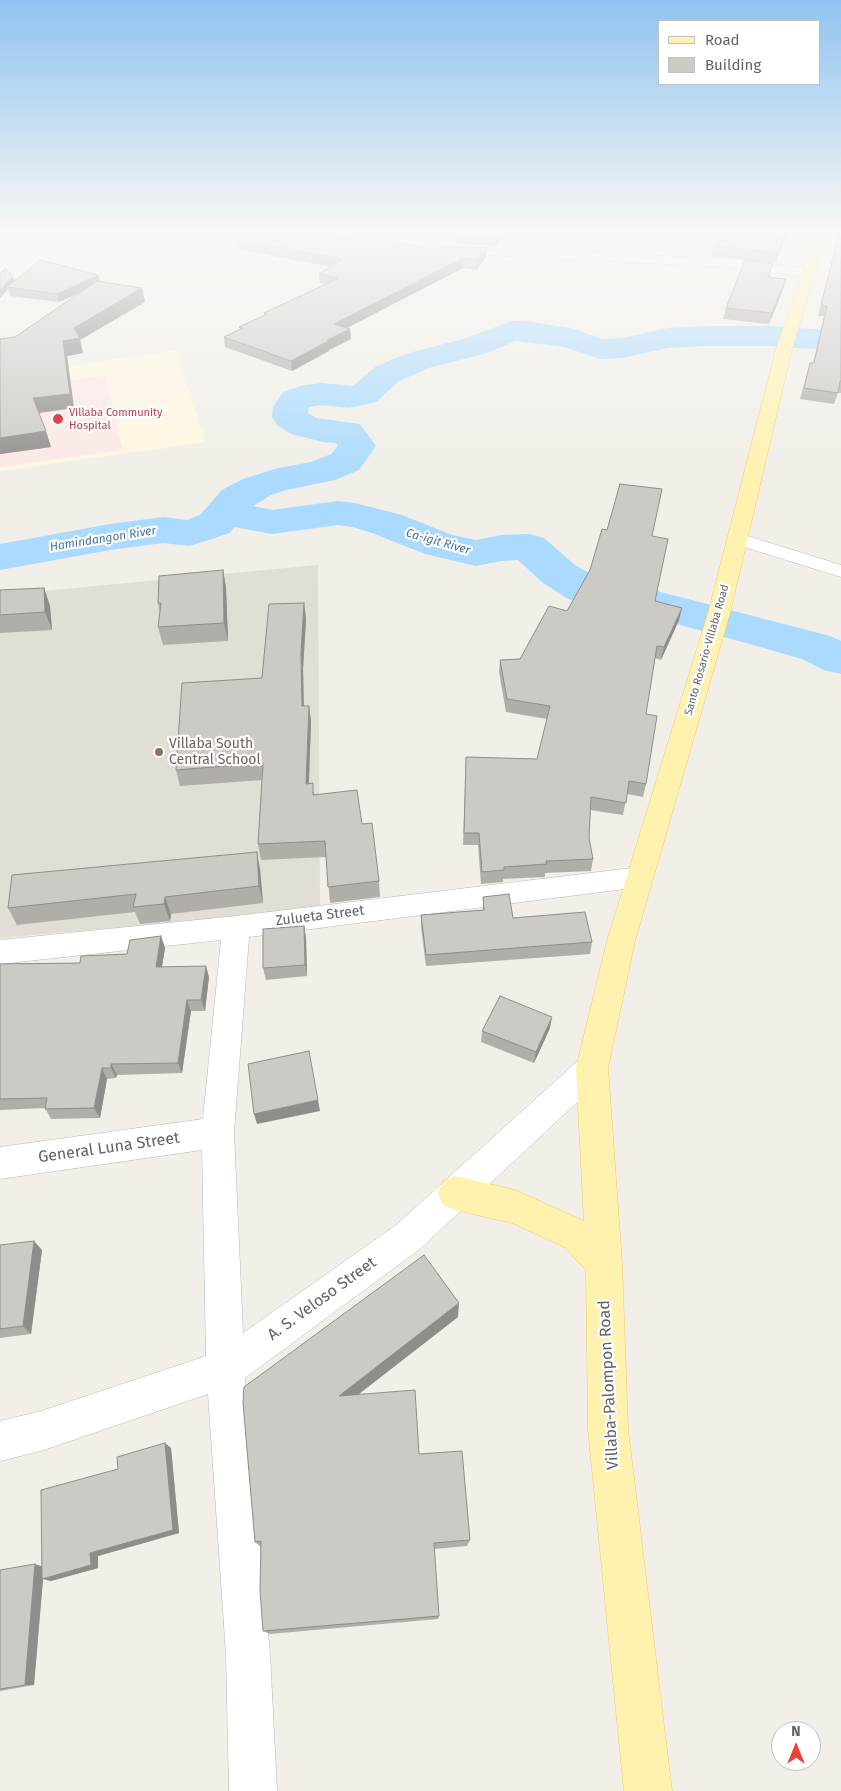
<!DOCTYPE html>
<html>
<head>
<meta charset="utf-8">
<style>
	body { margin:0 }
	#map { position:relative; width:841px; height:1791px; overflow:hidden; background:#f1efe8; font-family:"Fira Sans",sans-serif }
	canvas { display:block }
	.legend { position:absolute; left:658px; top:20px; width:162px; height:65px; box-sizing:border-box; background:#fff; border:1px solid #bfc1c3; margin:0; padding:6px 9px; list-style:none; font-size:15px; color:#5f6368 }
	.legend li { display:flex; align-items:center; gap:10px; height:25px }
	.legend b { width:25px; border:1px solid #bfc1c3 }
	.north { position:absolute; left:771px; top:1721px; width:50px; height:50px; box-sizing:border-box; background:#fff; border:1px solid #bfc1c3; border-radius:50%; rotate:0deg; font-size:14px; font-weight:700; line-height:20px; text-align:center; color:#5f6368 }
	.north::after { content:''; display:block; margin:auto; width:18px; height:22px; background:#ea4335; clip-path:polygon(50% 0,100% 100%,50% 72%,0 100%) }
</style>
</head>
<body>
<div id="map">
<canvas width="841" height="1791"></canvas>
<ul class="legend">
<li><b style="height:6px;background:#fff2af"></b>Road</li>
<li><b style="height:14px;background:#cccac5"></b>Building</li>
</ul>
<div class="north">N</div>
</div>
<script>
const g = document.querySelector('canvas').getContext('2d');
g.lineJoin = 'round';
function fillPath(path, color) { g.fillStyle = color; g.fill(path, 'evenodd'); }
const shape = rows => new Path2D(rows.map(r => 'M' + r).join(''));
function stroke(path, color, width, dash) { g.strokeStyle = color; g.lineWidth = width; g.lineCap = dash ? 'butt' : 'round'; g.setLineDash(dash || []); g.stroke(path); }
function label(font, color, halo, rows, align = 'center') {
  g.font = font + ' "Fira Sans",sans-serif'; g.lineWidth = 4.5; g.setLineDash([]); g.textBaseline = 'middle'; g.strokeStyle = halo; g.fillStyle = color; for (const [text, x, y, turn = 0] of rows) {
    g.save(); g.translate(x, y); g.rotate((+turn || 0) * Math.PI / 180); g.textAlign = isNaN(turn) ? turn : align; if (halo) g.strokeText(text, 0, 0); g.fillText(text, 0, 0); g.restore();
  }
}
fillPath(shape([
	[176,350,205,442,0,471,0,376]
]), '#fef7e0');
fillPath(shape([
	[318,565,320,910,0,938,0,595]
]), '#e1ded6');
fillPath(shape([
	[105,376,123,450,0,467,0,389]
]), '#fce8e6');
fillPath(shape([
	[512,321,525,321,571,328,603,339,622,338,668,328,708,326,770,326,841,331,841,351,770,346,708,346,668,348,622,358,600,359,564,347,516,341,487,353,429,368,399,381,376,402,349,408,322,405,309,407,308,413,317,418,360,424,376,446,359,470,335,480,286,490,271,495,253,506,272,510,338,501,355,503,402,515,452,535,476,540,501,535,529,534,544,538,575,565,598,578,657,591,830,636,841,641,841,674,824,670,802,659,739,641,636,613,568,599,543,583,518,560,501,561,476,566,425,554,372,533,352,527,338,525,272,534,234,527,230,533,190,546,163,543,110,550,0,570,0,544,110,524,163,517,187,520,200,515,222,490,243,479,278,468,311,462,331,454,338,446,336,443,323,442,291,434,277,425,272,417,273,407,283,392,304,385,322,383,353,386,375,367,405,354,463,339,512,321]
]), '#aadaff');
const minor = shape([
	[9,231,23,231,4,247,0,248,0,238,9,231],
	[450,246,728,259,810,269,817,273,810,277,728,267,445,253,444,250,445,247,450,246],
	[738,533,841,565,841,577,731,543,728,539,731,535,738,533],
	[640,867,650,870,654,877,650,884,640,887,249,937,234,1132,243,1333,396,1225,581,1058,592,1054,603,1058,608,1068,603,1078,420,1249,245,1378,270,1654,277,1791,229,1791,226,1654,208,1394,41,1451,0,1461,0,1421,41,1411,206,1356,202,1150,0,1179,0,1147,203,1119,221,940,0,964,0,940,236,916,640,867]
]);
const major = shape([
	[816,231,828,231,792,349,730,613,635,941,608,1068,622,1263,628,1429,672,1791,624,1791,588,1429,586,1270,564,1247,512,1223,455,1210,443,1205,438,1193,443,1181,455,1176,515,1190,584,1221,576,1068,607,941,708,613,776,349,816,231]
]);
stroke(minor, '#b5b8bc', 1);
stroke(major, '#f2c960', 1);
fillPath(minor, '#fff');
fillPath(major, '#fff2af');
fillPath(shape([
	[308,231,338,231,335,234],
	[509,231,496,246,456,244,456,234],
	[788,231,775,263,711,256,713,246],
	[839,231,841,231,841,393,838,393,834,404,800,399,810,363,813,363,824,316,818,316],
	[236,240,486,258,476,270,463,268,347,328,351,339,329,350,329,351,292,371,225,347,224,337,240,329,239,327,265,315,264,313,325,284,320,283,319,274,331,267,237,249],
	[0,273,14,281,13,283,98,275,100,281,142,288,145,302,80,340,83,353,67,356,74,408,39,413,51,447,0,454,0,339,15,337,79,293,59,302,10,296,8,289],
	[771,274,770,277,786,279,783,289,769,324,723,319,726,308],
	[652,536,655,601,679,620,661,660,655,658,646,714,646,784,643,797,627,794,623,815,590,810,589,838,593,859,591,871,545,873,545,877,503,879,503,882,481,884,478,845,463,845,466,757,537,759,547,719,506,712,499,672,500,660,520,659,567,611],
	[223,570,226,588,228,641,163,645,158,627,160,613,158,603],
	[44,588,50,606,52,630,0,633,0,590],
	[304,603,306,619,303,669,304,706,309,706,311,722,309,783,315,795,362,824,379,881,380,897,330,903,326,857,261,860,258,844,262,780,180,786,176,770,262,678],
	[260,869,263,903,171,914,170,921,140,924,135,912,17,925,8,908],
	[483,897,513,918,592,942,590,954,426,966,421,927,421,915,483,910],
	[304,926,306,938,307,976,266,980,263,968],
	[161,936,165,948,162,967,209,977,205,1011,191,1011,182,1073,117,1075,116,1078,107,1079,100,1118,51,1119,45,1108,0,1110,0,964,80,963,127,954],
	[550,1028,534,1063,481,1042,482,1031],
	[0,1245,42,1250,31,1334,0,1338],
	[458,1317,359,1394,419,1454,470,1540,467,1546,434,1549,439,1616,438,1619,270,1634,263,1631,261,1547,255,1542,243,1403],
	[165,1443,171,1448,179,1533,98,1556,98,1568,51,1581,43,1579,34,1685,0,1691,0,1570,42,1566,118,1469]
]), '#afaea9');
fillPath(shape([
	[501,231,509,231,496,246,497,236],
	[786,231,788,231,775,263,778,253],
	[487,248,486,258,476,270,477,260],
	[463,258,463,268,335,334,334,324],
	[98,275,100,283,59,302,57,294],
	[13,276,14,281,9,288,7,287,8,289,0,298,0,291],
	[786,279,783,289,769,324,772,313],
	[142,288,145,302,80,340,83,353,67,356,74,408,37,413,33,398,63,341,74,328],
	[350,329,351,339,329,350,329,351,292,371,291,361,327,340],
	[46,431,51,447,0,454,0,438],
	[223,570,226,588,228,641,224,623],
	[44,588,50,606,52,630,45,612],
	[304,603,306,619,303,669,304,722,302,706,301,653],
	[682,608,679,620,661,660,664,647],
	[309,706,311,722,308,800,306,784],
	[257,852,260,869,263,903,259,886],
	[165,897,171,914,170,921,164,904],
	[304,926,306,938,307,976,305,965],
	[161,936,165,948,160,978,156,967],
	[206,966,209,977,205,1011,201,1000],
	[187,1000,191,1011,182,1073,178,1063],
	[552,1017,550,1028,534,1063,536,1052],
	[111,1064,117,1075,116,1078,111,1068],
	[102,1068,107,1079,100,1118,94,1108],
	[318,1100,320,1111,257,1124,254,1114],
	[34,1241,42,1250,31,1334,23,1326],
	[459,1303,458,1317,342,1407,339,1396],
	[165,1443,171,1448,179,1533,98,1556,98,1568,51,1581,43,1579,34,1685,25,1685,35,1564,44,1567,90,1553]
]), '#8f8d8a');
const building = shape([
	[249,231,283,231,396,242,437,250,442,246,487,248,477,260,463,258,334,324,350,329,327,340,328,341,291,361,224,337,243,328,239,327,267,314,264,313,339,278,319,274,342,259,236,240,249,231],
	[460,231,501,231,497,236,456,234,460,231],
	[721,231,786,231,778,253,713,246,721,231],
	[840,231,841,231,841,381,840,381,838,393,804,388,810,363,814,363,827,306,821,305,840,231],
	[40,260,98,275,57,294,7,287,40,260],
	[745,260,773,264,768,277,786,279,772,313,726,308,745,260],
	[6,269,13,276,0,291,0,273,6,269],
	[97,281,142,288,74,328,80,338,63,341,70,394,33,398,46,431,0,438,0,339,15,337,97,281],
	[620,484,662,489,652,536,668,539,655,601,682,608,664,647,657,646,646,714,657,716,646,784,629,781,626,803,591,797,589,838,593,859,546,861,547,864,504,867,504,870,482,872,479,833,464,833,466,757,537,759,550,706,507,699,500,660,520,659,549,606,567,611,590,570,602,529,607,530,620,484],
	[223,570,224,623,158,627,161,603,158,603,159,576,223,570],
	[44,588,45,612,0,615,0,590,44,588],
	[304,603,301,653,302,706,309,706,306,784,313,783,313,795,357,790,362,824,372,823,379,881,328,887,325,841,258,844,263,763,176,770,182,683,262,678,269,604,304,603],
	[257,852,259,886,165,897,164,904,133,907,136,894,8,908,12,875,257,852],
	[509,894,513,918,585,912,592,942,426,955,421,915,484,910,483,897,509,894],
	[304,926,305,965,263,968,263,929,304,926],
	[161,936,156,967,206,966,201,1000,187,1000,178,1063,111,1064,111,1068,102,1068,94,1108,45,1109,47,1098,0,1099,0,964,80,963,81,956,127,954,130,940,161,936],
	[500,996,552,1017,536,1052,482,1031,500,996],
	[309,1051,318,1100,254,1114,248,1064,309,1051],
	[34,1241,23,1326,0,1329,0,1245,34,1241],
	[424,1255,459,1303,339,1396,415,1390,419,1454,462,1451,470,1540,434,1543,439,1616,263,1631,260,1591,261,1541,255,1542,243,1403,244,1387,424,1255],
	[165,1443,173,1530,90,1553,91,1565,42,1579,41,1490,118,1469,117,1457,165,1443],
	[35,1564,25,1685,0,1689,0,1570,35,1564]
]);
fillPath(building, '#cccac5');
stroke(building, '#8f8d8a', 1);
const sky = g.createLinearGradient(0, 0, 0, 482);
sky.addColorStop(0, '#8fc3f1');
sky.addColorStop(0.48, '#f9f8f5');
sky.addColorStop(1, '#f9f8f500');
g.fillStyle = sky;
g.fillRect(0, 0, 841, 482);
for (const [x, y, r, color] of [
	[58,419,6,"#e0444e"],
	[159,752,5,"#8d6e63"]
]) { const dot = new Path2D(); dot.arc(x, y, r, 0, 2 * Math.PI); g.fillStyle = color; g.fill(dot); stroke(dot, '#fff', 2); }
label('11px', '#be3a42', '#fff', [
	["Villaba Community",69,413],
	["Hospital",69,426]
], 'left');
label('11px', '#5f6368', '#fff', [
	["Santo Rosario-Villaba Road",707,650,-74]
]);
label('italic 12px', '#4174aa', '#fff', [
	["Hamindangon River",103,539,-9],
	["Ca-igit River",438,542,16]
]);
label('14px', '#785e54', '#fff', [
	["Villaba South",169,744],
	["Central School",169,760]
], 'left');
label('14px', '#5f6368', '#fff', [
	["Zulueta Street",320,916,-7]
]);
label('16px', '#5f6368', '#fff', [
	["General Luna Street",109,1148,-8],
	["A. S. Veloso Street",322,1299,-36],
	["Villaba-Palompon Road",609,1385,-93]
]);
</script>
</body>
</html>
